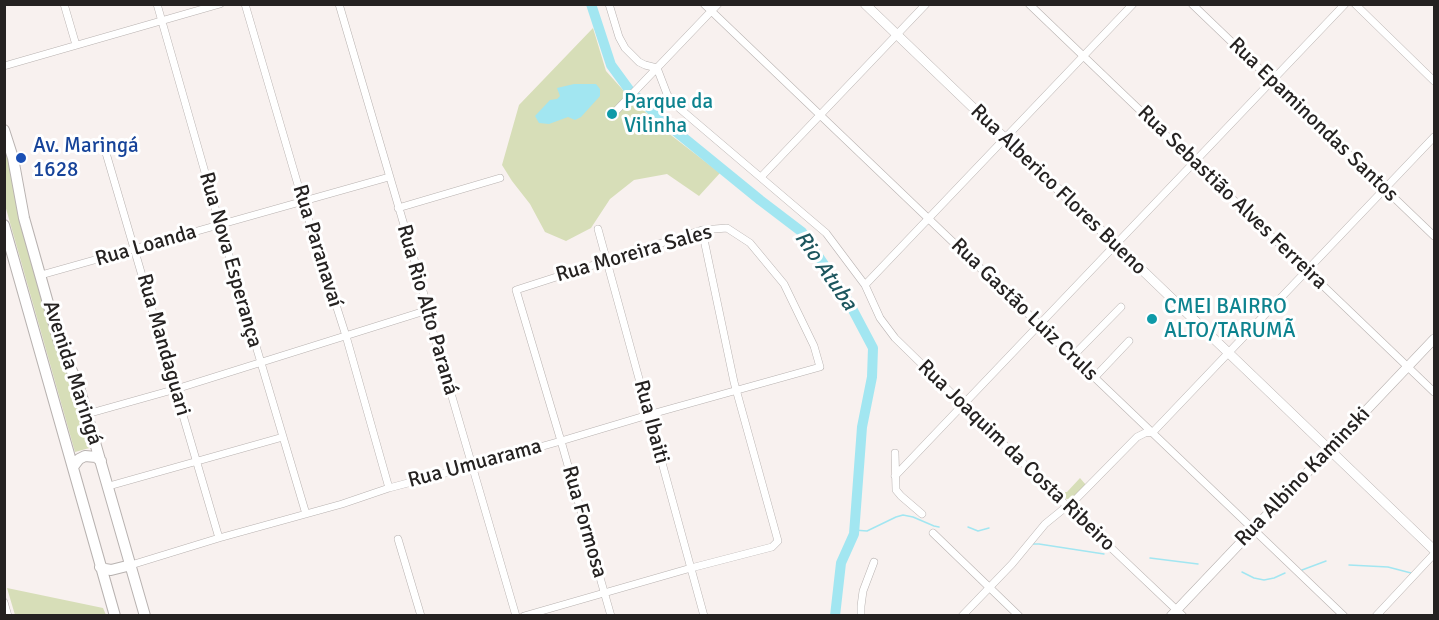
<!DOCTYPE html>
<html>
<head>
<meta charset="utf-8">
<style>
	body { margin:0 }
	#map { position:relative; width:1439px; height:620px; overflow:hidden; background:#f8f1ef; font-family:Signika,sans-serif }
	canvas { display:block }
	.frame { position:absolute; inset:0; border:6px solid #252221; pointer-events:none }
</style>
</head>
<body>
<div id="map">
<canvas width="1439" height="620"></canvas>
<div class="frame"></div>
</div>
<script>
const g = document.querySelector('canvas').getContext('2d');
g.lineJoin = 'round';
function fillPath(path, color) { g.fillStyle = color; g.fill(path, 'evenodd'); }
const shape = rows => new Path2D(rows.map(r => 'M' + r).join(''));
function stroke(path, color, width, dash) { g.strokeStyle = color; g.lineWidth = width; g.lineCap = dash ? 'butt' : 'round'; g.setLineDash(dash || []); g.stroke(path); }
function label(font, color, halo, rows, align = 'center') {
  g.font = font + ' Signika,sans-serif'; g.lineWidth = 6; g.setLineDash([]); g.textBaseline = 'middle'; g.strokeStyle = halo; g.fillStyle = color; for (const [text, x, y, turn = 0] of rows) {
    g.save(); g.translate(x, y); g.rotate((+turn || 0) * Math.PI / 180); g.textAlign = isNaN(turn) ? turn : align; if (halo) g.strokeText(text, 0, 0); g.fillText(text, 0, 0); g.restore();
  }
}
fillPath(shape([
	[593,28,606,71,631,99,672,136,720,173,699,196,667,174,634,180,610,199,591,228,566,241,545,232,530,204,512,181,502,165,519,105],
	[4,146,75,390,93,447,75,452,5,205],
	[1080,478,1086,485,1072,499,1067,499,1063,498,1065,492,1067,492],
	[7,588,103,608,106,615,15,615]
]), '#d7deb8');
fillPath(shape([
	[574,84,596,84,600,89,600,96,581,117,575,120,568,117,549,124,539,123,535,116,550,100,557,99,560,96,557,88]
]), '#a2e6f1');
stroke(shape([
	[968,527,978,531,989,528],
	[854,530,867,531,896,517,903,515,913,517,934,526,939,527],
	[1031,544,1039,544,1104,554],
	[1150,558,1198,564],
	[1349,565,1388,567,1411,573],
	[1302,570,1326,561],
	[1242,572,1254,578,1264,580,1274,578,1285,573]
]), '#a2e6f1', 1.5);
stroke(shape([
	[591,4,611,65,630,91,668,125,760,200,802,232,846,297,873,348,872,377,862,427,854,534,841,563,835,616]
]), '#a2e6f1', 10);
const street = shape([
	[64,4,76,45],
	[157,4,220,225,306,514],
	[245,4,303,202,346,336,389,488],
	[339,4,419,276,428,310,429,318,516,616],
	[609,4,619,37,625,48,639,62,645,65,657,68,667,94,672,102,826,233,865,285,880,318,895,338,1068,507,1183,616],
	[704,4,1344,616],
	[1029,4,1434,392],
	[1192,4,1434,236],
	[1355,4,1434,81],
	[4,66,220,4],
	[613,114,718,4],
	[106,153,219,538],
	[761,177,926,4],
	[398,208,500,178],
	[598,229,704,616],
	[41,275,389,177],
	[865,285,1133,4],
	[1073,356,1121,307],
	[1095,377,1129,341],
	[87,414,176,389,428,310],
	[895,453,896,490,901,496,922,514],
	[895,476,1345,4],
	[109,486,283,437],
	[933,533,1019,616],
	[398,539,421,616],
	[131,565,219,538,342,504,389,488,472,466,561,441,648,415,820,367,814,346,784,284,750,243,727,228,702,230,516,290,561,441,611,616],
	[4,602,8,616],
	[861,615,861,606,863,591,874,562],
	[524,616,691,568,772,547,778,541,734,382,702,230],
	[962,616,1012,564,1045,524,1077,498,1137,437,1145,433,1153,432,1434,137],
	[1376,616,1434,554]
]);
const secondary = shape([
	[865,4,1434,550],
	[1171,616,1434,339]
]);
const primary = shape([
	[4,130,13,158,24,218,59,342,79,387,145,616],
	[4,225,115,616],
	[73,467,79,459,85,456,96,457,101,461],
	[100,567,105,569,111,570,131,565]
]);
stroke(street, '#b8b2b0', 8);
stroke(secondary, '#b8b2b0', 10);
stroke(primary, '#b8b2b0', 12);
stroke(street, '#fff', 7);
stroke(secondary, '#fff', 9);
stroke(primary, '#fff', 10);
for (const [x, y, r, color] of [
	[612,114,6,"#0f9aa8"],
	[21,158,6,"#1a4fb4"],
	[1152,319,6,"#0f9aa8"]
]) { const dot = new Path2D(); dot.arc(x, y, r, 0, 2 * Math.PI); g.fillStyle = color; g.fill(dot); stroke(dot, '#fff', 2); }
label('21px', '#0d838f', '#fff', [
	["Parque da",624,102],
	["Vilinha",624,126],
	["CMEI BAIRRO",1164,307],
	["ALTO/TARUMÃ",1164,331]
], 'left');
label('21px', '#252221', '#fff', [
	["Rua Epaminondas Santos",1313,120,44],
	["Rua Alberico Flores Bueno",1058,190,44],
	["Rua Sebastião Alves Ferreira",1232,198,44],
	["Rua Loanda",146,246,-16],
	["Rua Paranavaí",317,246,73],
	["Rua Moreira Sales",634,254,-16],
	["Rua Nova Esperança",230,260,74],
	["Rua Rio Alto Paraná",427,310,74],
	["Rua Gastão Luiz Cruls",1024,310,44],
	["Rua Mandaguari",163,345,74],
	["Avenida Maringá",72,373,72],
	["Rua Ibaiti",651,422,75],
	["Rua Joaquim da Costa Ribeiro",1016,456,44],
	["Rua Umuarama",475,464,-15],
	["Rua Albino Kaminski",1303,477,-46],
	["Rua Formosa",584,522,74]
]);
label('21px', '#164399', '#fff', [
	["Av. Maringá",33,146],
	["1628",33,170]
], 'left');
label('italic 22px', '#1d565e', '#fff', [
	["Rio Atuba",825,271,55]
]);
</script>
</body>
</html>
